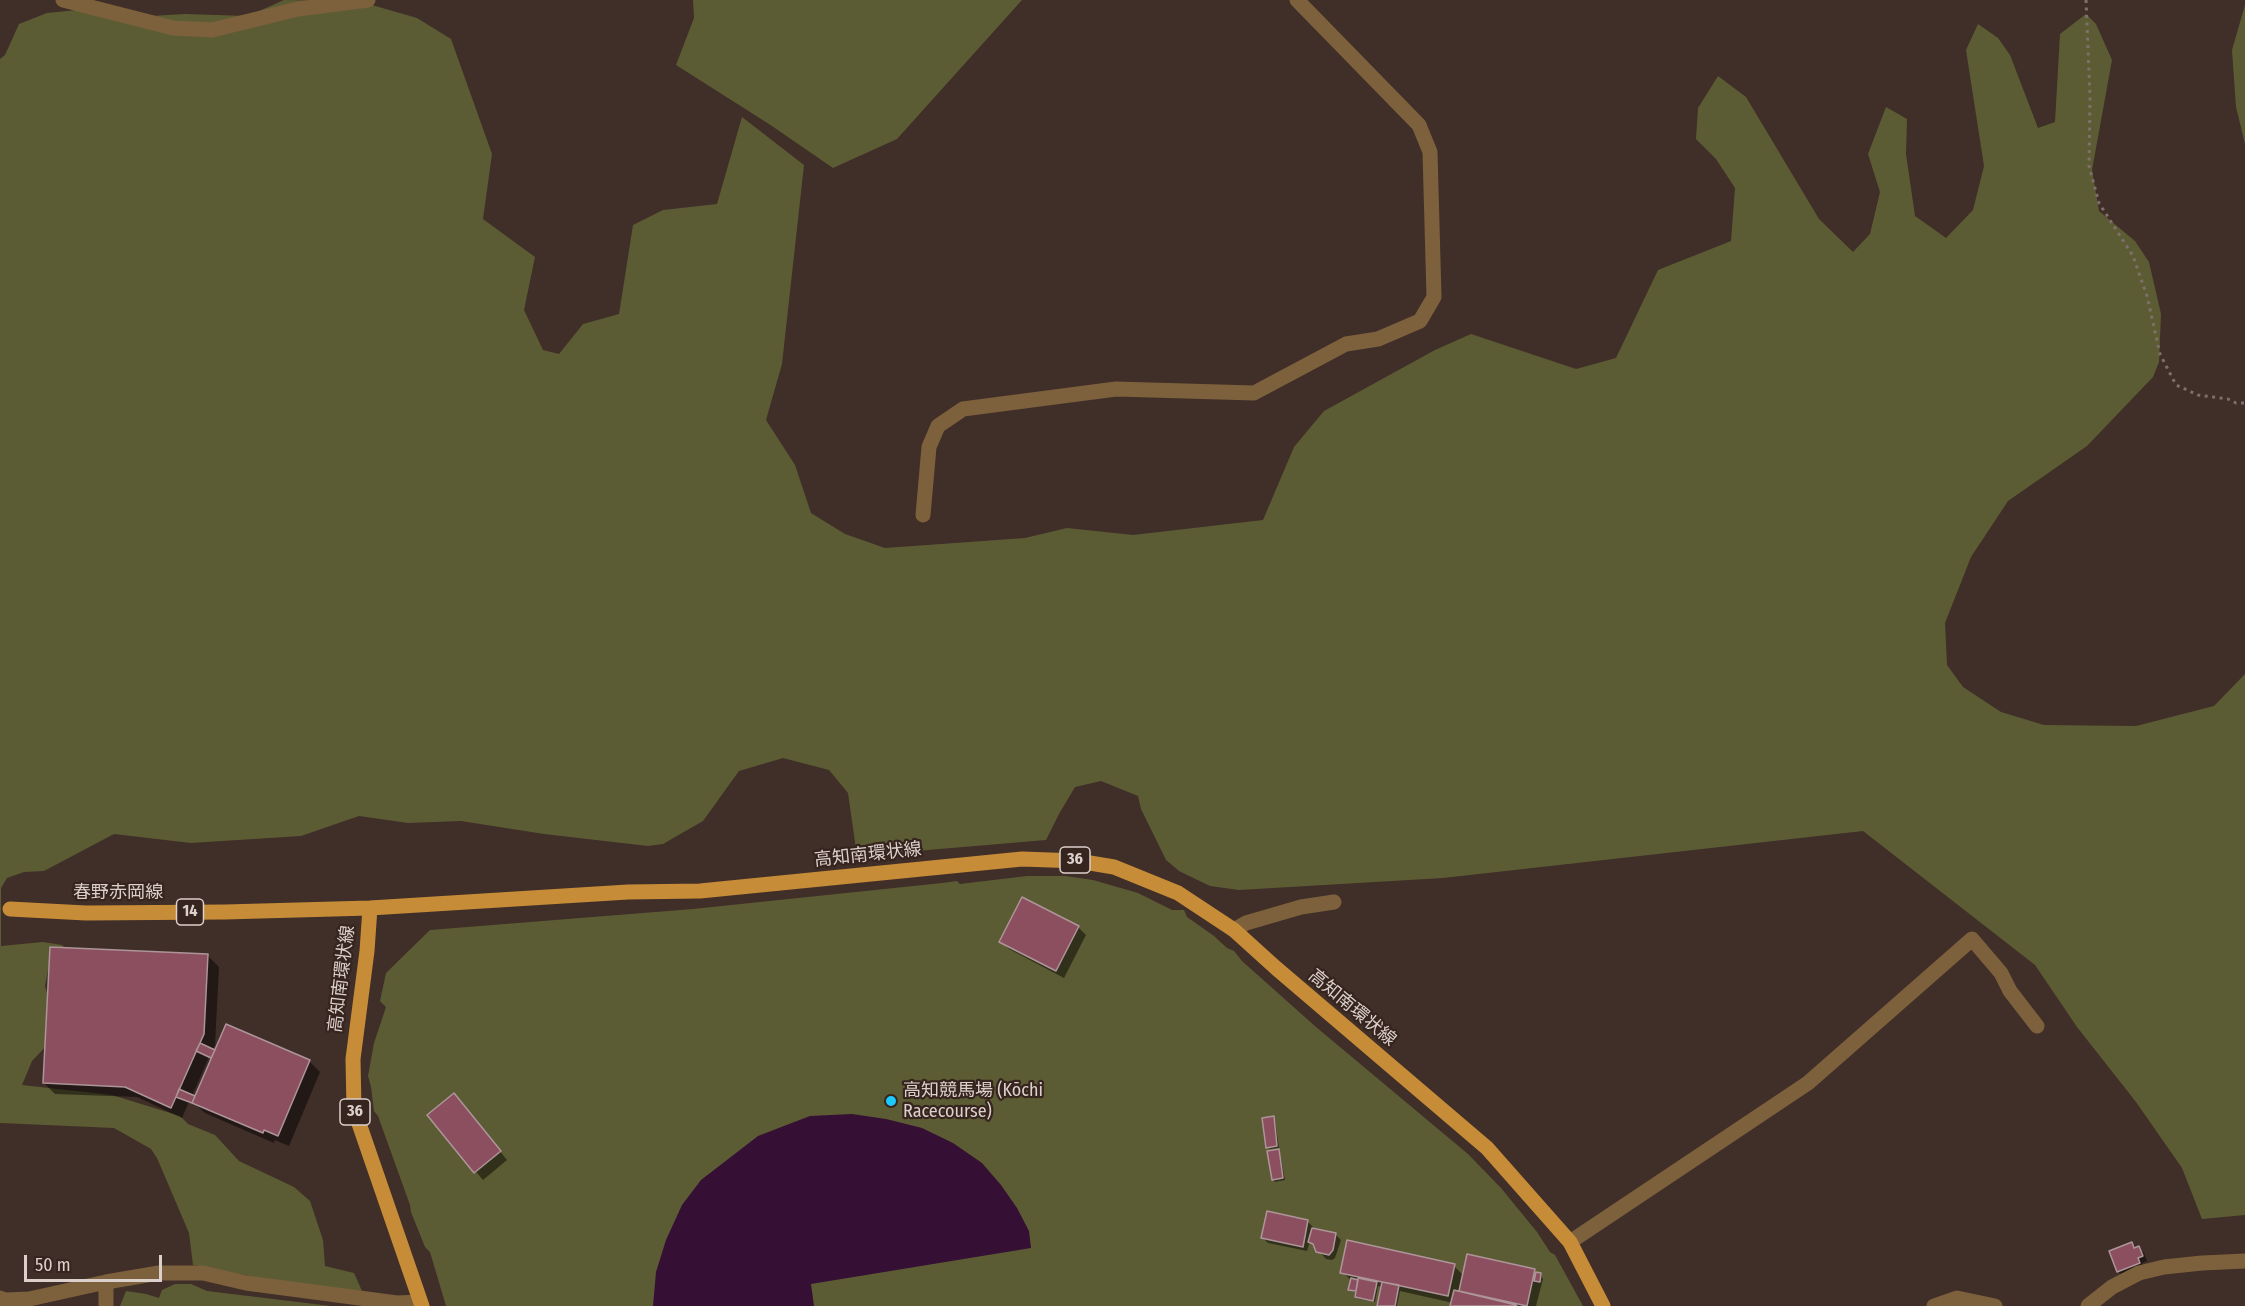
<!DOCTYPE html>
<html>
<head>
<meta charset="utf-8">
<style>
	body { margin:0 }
	#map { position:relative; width:2245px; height:1306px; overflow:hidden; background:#402e28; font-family:"Fira Sans Condensed",sans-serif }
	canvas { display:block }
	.scale { position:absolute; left:24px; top:1255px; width:138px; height:27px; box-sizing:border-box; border:3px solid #dcd0cc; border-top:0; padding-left:8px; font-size:18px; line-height:21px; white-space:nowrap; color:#dcd0cc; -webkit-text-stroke:4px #36241e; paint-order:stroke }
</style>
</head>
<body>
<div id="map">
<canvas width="2245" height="1306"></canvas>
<div class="scale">50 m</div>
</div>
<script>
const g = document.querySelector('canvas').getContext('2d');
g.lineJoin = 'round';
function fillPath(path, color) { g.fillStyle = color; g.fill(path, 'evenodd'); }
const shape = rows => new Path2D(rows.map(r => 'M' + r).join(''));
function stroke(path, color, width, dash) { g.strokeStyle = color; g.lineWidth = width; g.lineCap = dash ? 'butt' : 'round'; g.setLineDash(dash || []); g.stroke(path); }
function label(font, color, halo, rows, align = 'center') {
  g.font = font + ' "Fira Sans Condensed","Noto Sans JP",sans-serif'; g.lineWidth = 4.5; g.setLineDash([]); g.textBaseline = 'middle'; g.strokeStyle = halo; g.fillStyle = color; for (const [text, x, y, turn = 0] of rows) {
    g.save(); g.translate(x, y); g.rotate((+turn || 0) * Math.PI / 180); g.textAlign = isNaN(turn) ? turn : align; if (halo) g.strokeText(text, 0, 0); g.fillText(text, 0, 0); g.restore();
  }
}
fillPath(shape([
	[284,0,358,1,417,18,451,39,492,154,483,219,535,257,524,310,543,350,559,354,583,324,619,314,633,225,663,210,717,204,742,117,804,165,782,364,766,420,795,465,811,513,845,534,885,548,1025,538,1067,528,1133,535,1263,520,1294,447,1324,411,1435,350,1471,334,1576,369,1616,358,1658,270,1731,241,1735,188,1716,159,1696,139,1698,108,1718,76,1746,97,1819,219,1853,252,1870,234,1880,192,1868,154,1886,107,1907,119,1906,154,1915,216,1946,238,1973,210,1984,166,1966,50,1978,24,1998,38,2010,55,2038,128,2055,122,2060,34,2086,14,2096,24,2112,60,2092,170,2099,211,2135,241,2149,262,2161,314,2159,362,2153,377,2087,446,2008,501,1971,557,1945,623,1947,665,1963,687,2001,712,2044,725,2136,726,2214,706,2245,674,2245,1215,2202,1219,2182,1168,2136,1102,2077,1027,2035,965,1863,831,1443,878,1239,890,1210,886,1179,871,1166,860,1141,809,1138,796,1101,781,1075,787,1059,814,1046,840,857,856,848,793,829,770,783,758,739,771,703,821,663,844,648,846,544,834,461,821,408,823,359,816,301,836,191,843,114,834,44,871,24,872,7,878,1,888,1,946,43,942,62,945,69,952,54,960,48,970,45,986,50,1003,51,1041,32,1061,22,1085,112,1095,180,1116,188,1124,215,1135,239,1161,294,1187,310,1201,323,1240,325,1266,354,1273,362,1291,316,1289,193,1265,189,1233,157,1158,151,1149,114,1128,0,1123,0,59,5,55,19,24,47,13,77,10,134,17,185,14,248,16],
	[693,0,1022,0,897,139,833,168,769,124,676,65,694,18],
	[2245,5,2245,144,2236,107,2232,50],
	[1027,876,1065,876,1093,880,1138,893,1172,910,1184,910,1187,917,1214,936,1227,948,1234,951,1242,961,1316,1027,1468,1154,1501,1188,1537,1232,1550,1252,1555,1255,1583,1306,446,1306,430,1252,425,1247,411,1212,410,1205,378,1116,374,1111,371,1087,368,1076,374,1043,386,1007,380,1001,386,973,430,930,693,909,942,883,957,881,960,884],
	[175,1284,191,1284,207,1291,331,1306,120,1306,126,1291,146,1294,159,1298,162,1290]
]), '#5c5c34');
fillPath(shape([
	[852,1114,886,1119,922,1128,953,1143,982,1163,1001,1185,1017,1208,1029,1231,1031,1248,811,1284,814,1306,653,1306,656,1272,666,1240,682,1205,701,1180,758,1136,810,1116]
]), '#360f35');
fillPath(shape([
	[1078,927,1086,935,1064,978,1009,949,1001,941],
	[208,956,219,967,215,1045,212,1050,309,1061,320,1072,289,1146,275,1140,274,1143,205,1113,196,1105,189,1102,182,1118,137,1097,55,1094,44,1083],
	[209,1057,213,1059,196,1098,192,1096],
	[461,1103,507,1160,483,1180,429,1116],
	[1273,1118,1275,1120,1279,1148,1270,1149,1267,1147],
	[1278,1151,1280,1153,1285,1180,1275,1182,1273,1179],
	[1308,1222,1313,1227,1312,1230,1336,1235,1341,1240,1335,1258,1332,1260,1326,1259,1310,1241,1307,1251,1268,1243,1263,1238],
	[2132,1244,2144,1253,2147,1261,2142,1263,2144,1268,2123,1276,2118,1271],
	[1469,1256,1535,1271,1540,1274,1543,1279,1536,1306,1452,1306,1453,1303,1400,1291,1397,1306,1378,1306,1382,1287,1378,1286,1375,1302,1358,1299,1356,1297,1357,1293,1350,1289,1352,1281,1342,1272,1454,1266,1464,1276]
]), '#0007');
const building = shape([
	[1022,897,1079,926,1056,971,999,942,1022,897],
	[50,947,208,954,204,1034,171,1108,125,1087,43,1083,50,947],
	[226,1024,310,1060,278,1136,264,1130,263,1133,192,1103,226,1024],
	[200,1043,215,1050,211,1058,196,1051,200,1043],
	[179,1089,195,1096,192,1103,176,1097,179,1089],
	[454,1093,501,1151,474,1173,427,1115,454,1093],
	[1274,1116,1277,1146,1266,1148,1262,1118,1274,1116],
	[1279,1149,1283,1178,1272,1180,1267,1151,1279,1149],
	[1267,1211,1308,1220,1303,1247,1261,1238,1267,1211],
	[1312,1228,1336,1233,1333,1250,1329,1255,1316,1252,1313,1244,1308,1242,1312,1228],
	[1347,1240,1455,1264,1448,1296,1340,1273,1347,1240],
	[2132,1242,2134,1248,2139,1246,2143,1256,2138,1258,2140,1263,2117,1272,2109,1251,2132,1242],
	[1467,1254,1535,1269,1527,1306,1459,1291,1467,1254],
	[1536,1272,1541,1273,1540,1282,1534,1281,1536,1272],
	[1351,1278,1358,1280,1356,1291,1348,1290,1351,1278],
	[1358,1278,1377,1282,1373,1301,1355,1297,1358,1278],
	[1382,1282,1399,1285,1395,1306,1377,1306,1382,1282],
	[1454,1290,1516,1305,1517,1306,1450,1306,1454,1290]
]);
fillPath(building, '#8c4f5f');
stroke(building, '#ad959a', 1.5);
stroke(shape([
	[2086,0,2090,97,2089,166,2099,203,2133,256,2147,296,2160,354,2176,385,2198,395,2228,399,2236,403,2245,403]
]), '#7f6f6a', 3, [3, 4.5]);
stroke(shape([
	[63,0,173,28,212,30,298,9,368,0],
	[923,515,929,447,938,426,963,409,1116,389,1254,393,1346,344,1378,339,1420,321,1434,297,1430,152,1419,125,1297,0],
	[1234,930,1246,923,1301,907,1334,902],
	[1570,1242,1808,1083,1972,939,2001,973,2010,991,2037,1026],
	[106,1282,106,1306],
	[0,1298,6,1300,29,1299,106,1282,159,1273,203,1273,246,1283,397,1303,420,1302],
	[1934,1306,1957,1298,1995,1306],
	[2088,1306,2112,1287,2139,1273,2164,1267,2202,1263,2245,1261]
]), '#7d613c', 15);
stroke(shape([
	[370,908,367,951,353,1059,354,1109,422,1306],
	[10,909,86,913,225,912,370,908,628,892,700,891,1022,859,1078,861,1114,867,1178,893,1234,930,1276,968,1487,1148,1570,1242,1603,1306]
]), '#c68c37', 15);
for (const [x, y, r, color] of [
	[891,1101,6,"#1bcafc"]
]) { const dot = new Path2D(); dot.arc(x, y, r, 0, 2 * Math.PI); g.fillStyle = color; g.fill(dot); stroke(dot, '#36241e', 2); }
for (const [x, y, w] of [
	[1075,860,30],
	[190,912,27],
	[355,1112,30]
]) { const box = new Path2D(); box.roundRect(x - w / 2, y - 13, w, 26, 4.5); g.fillStyle = '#36241e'; g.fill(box); stroke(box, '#dcd0cc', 1.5); }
label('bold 16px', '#dcd0cc', null, [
	["36",1075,860],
	["14",190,912],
	["36",355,1112]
]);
label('18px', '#dcd0cc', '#36241e', [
	["高知南環状線",868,855,-6],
	["春野赤岡線",118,893],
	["高知南環状線",342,979,-83],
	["高知南環状線",1352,1008,40]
]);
label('18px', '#dcd0cc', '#36241e', [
	["高知競馬場 (Kōchi",903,1091],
	["Racecourse)",903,1112]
], 'left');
</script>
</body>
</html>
